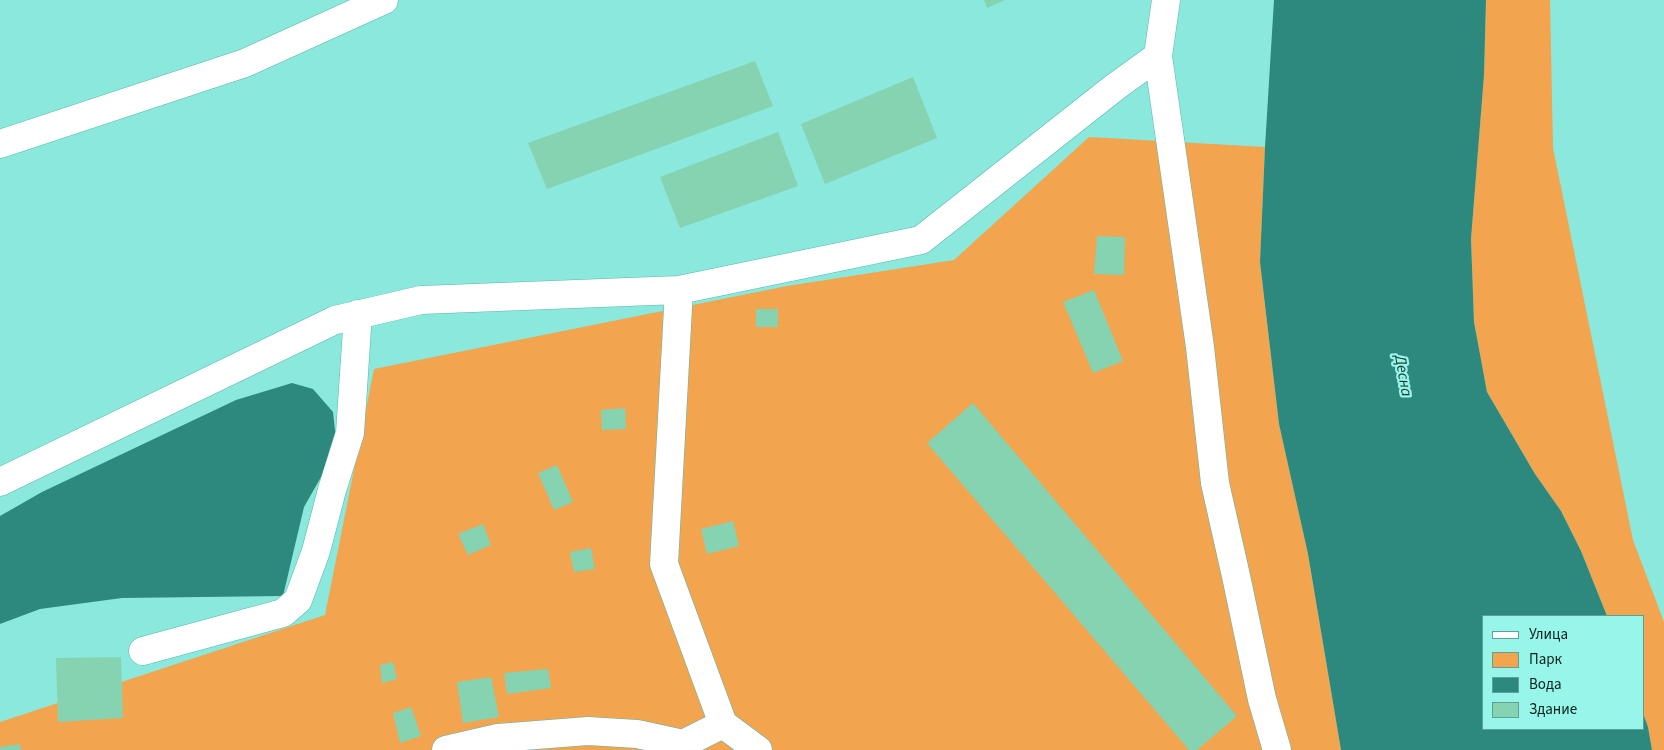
<!DOCTYPE html>
<html>
<head>
<meta charset="utf-8">
<style>
	body { margin:0 }
	#map { position:relative; width:1664px; height:750px; overflow:hidden; background:#8be8dc; font-family:"Source Sans 3",sans-serif }
	canvas { display:block }
	.legend { position:absolute; left:1482px; top:615px; width:162px; height:115px; box-sizing:border-box; background:#98f5e9; border:1px solid #5ca097; margin:0; padding:6px 9px; list-style:none; font-size:15px; color:#02201c }
	.legend li { display:flex; align-items:center; gap:10px; height:25px }
	.legend b { width:25px; border:1px solid #5ca097 }
</style>
</head>
<body>
<div id="map">
<canvas width="1664" height="750"></canvas>
<ul class="legend">
<li><b style="height:6px;background:#fff"></b>Улица</li>
<li><b style="height:14px;background:#f3a44f"></b>Парк</li>
<li><b style="height:14px;background:#2d887e"></b>Вода</li>
<li><b style="height:14px;background:#85d3b1"></b>Здание</li>
</ul>
</div>
<script>
const g = document.querySelector('canvas').getContext('2d');
g.lineJoin = 'round';
function fillPath(path, color) { g.fillStyle = color; g.fill(path, 'evenodd'); }
const shape = rows => new Path2D(rows.map(r => 'M' + r).join(''));
function stroke(path, color, width, dash) { g.strokeStyle = color; g.lineWidth = width; g.lineCap = dash ? 'butt' : 'round'; g.setLineDash(dash || []); g.stroke(path); }
function label(font, color, halo, rows, align = 'center') {
  g.font = font + ' "Source Sans 3",sans-serif'; g.lineWidth = 4.5; g.setLineDash([]); g.textBaseline = 'middle'; g.strokeStyle = halo; g.fillStyle = color; for (const [text, x, y, turn = 0] of rows) {
    g.save(); g.translate(x, y); g.rotate((+turn || 0) * Math.PI / 180); g.textAlign = isNaN(turn) ? turn : align; if (halo) g.strokeText(text, 0, 0); g.fillText(text, 0, 0); g.restore();
  }
}
fillPath(shape([
	[1486,0,1550,0,1553,148,1633,540,1664,622,1664,750,1652,750,1648,727,1643,713,1643,616,1607,616,1581,551,1561,511,1535,474,1487,392,1474,322,1471,239,1484,75],
	[1089,137,1265,147,1260,262,1279,424,1308,554,1341,750,0,750,0,722,325,615,374,369,787,286,954,260]
]), '#f3a44f');
fillPath(shape([
	[1274,0,1486,0,1484,75,1471,239,1474,322,1487,392,1535,474,1561,511,1581,551,1607,616,1483,616,1483,729,1643,729,1643,713,1648,727,1652,750,1341,750,1308,554,1279,424,1260,262,1265,147],
	[292,383,313,389,333,412,337,449,304,507,283,596,122,598,40,609,0,624,0,516,42,492,236,400]
]), '#2d887e');
fillPath(shape([
	[984,0,1005,0,987,8],
	[755,61,773,106,547,189,528,143],
	[913,77,937,138,825,184,801,124],
	[778,132,798,186,680,228,660,177],
	[1097,236,1125,237,1124,275,1094,274],
	[1094,290,1123,361,1093,373,1063,302],
	[756,309,778,309,778,327,756,327],
	[973,403,1237,716,1197,750,1189,750,927,443],
	[625,408,626,429,602,430,601,410],
	[557,465,573,502,554,510,538,473],
	[733,521,739,546,707,554,701,529],
	[483,524,491,545,468,555,458,534],
	[591,548,595,569,574,572,570,552],
	[121,657,123,718,58,722,56,658],
	[393,662,397,679,382,683,380,665],
	[548,669,551,688,507,694,504,673],
	[491,677,499,717,463,723,457,682],
	[411,707,421,736,400,743,393,713],
	[20,744,21,750,0,750,0,747]
]), '#85d3b1');
const minor = shape([
	[1158,56,1200,347,1215,483,1236,576,1262,699,1277,750],
	[0,144,245,63,384,0],
	[679,290,664,564,723,724,758,750],
	[0,482,335,320,421,300,679,290,921,240,1115,87,1158,56,1166,0],
	[143,651,283,613,298,600,316,551,332,490,350,433,358,314],
	[446,750,498,738,588,731,637,734,683,744,723,724]
]);
stroke(minor, '#57b5aa', 29);
stroke(minor, '#fff', 28);
label('italic 16px', '#1c3834', '#98f5e9', [
	["Десна",1402,376,80]
]);
</script>
</body>
</html>
